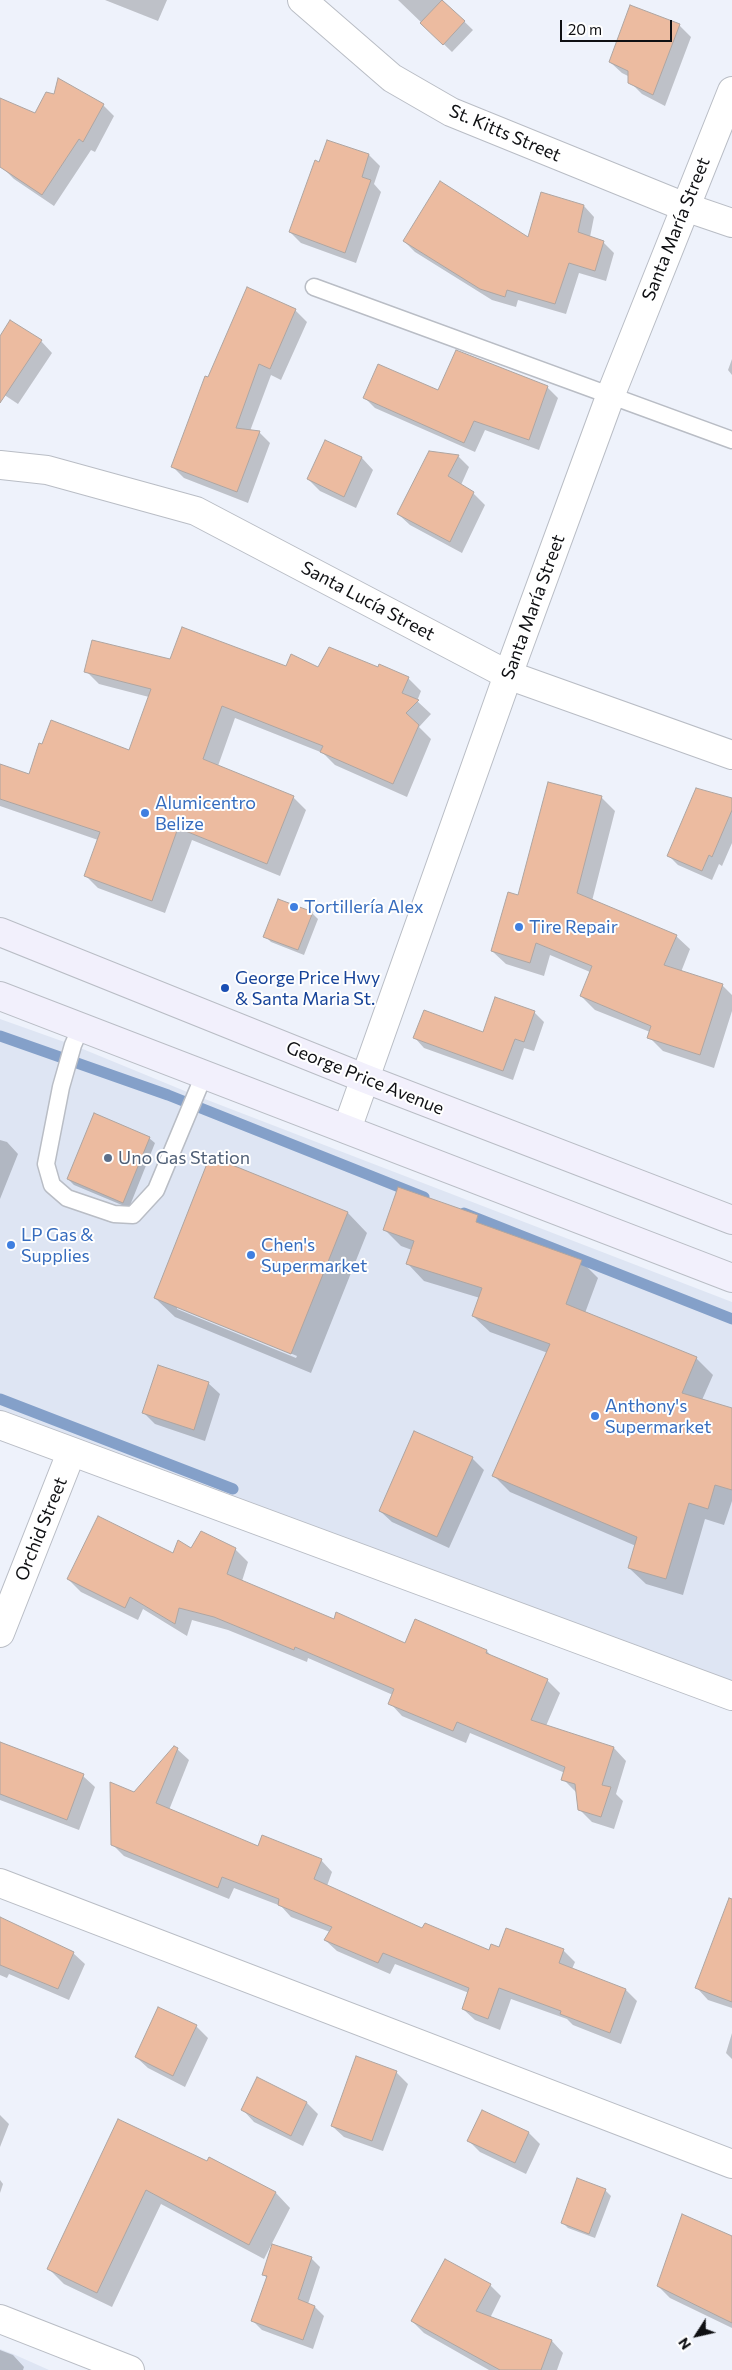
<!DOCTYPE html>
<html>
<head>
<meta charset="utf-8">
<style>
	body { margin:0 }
	#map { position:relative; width:732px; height:2370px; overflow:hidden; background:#eef2fb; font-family:Commissioner,sans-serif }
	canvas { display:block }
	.north { position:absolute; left:672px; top:2310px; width:50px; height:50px; -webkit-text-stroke:4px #fff; paint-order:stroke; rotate:235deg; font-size:14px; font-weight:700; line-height:20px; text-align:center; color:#0f1013 }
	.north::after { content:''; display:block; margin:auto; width:18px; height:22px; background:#0f1013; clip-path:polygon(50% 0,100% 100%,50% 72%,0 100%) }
	.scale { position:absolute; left:560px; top:20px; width:112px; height:22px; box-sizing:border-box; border:2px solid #0f1013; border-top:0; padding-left:6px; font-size:15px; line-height:18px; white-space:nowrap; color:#0f1013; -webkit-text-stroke:4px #fff; paint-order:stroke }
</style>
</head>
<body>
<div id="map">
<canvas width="732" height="2370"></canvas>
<div class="north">N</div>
<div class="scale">20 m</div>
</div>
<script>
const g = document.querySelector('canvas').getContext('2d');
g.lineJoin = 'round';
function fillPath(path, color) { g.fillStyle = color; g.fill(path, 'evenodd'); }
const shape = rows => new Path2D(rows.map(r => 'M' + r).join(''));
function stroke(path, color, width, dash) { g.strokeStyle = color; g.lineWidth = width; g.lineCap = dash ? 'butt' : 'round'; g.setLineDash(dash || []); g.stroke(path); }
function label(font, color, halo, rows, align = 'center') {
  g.font = font + ' Commissioner,sans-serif'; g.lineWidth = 4; g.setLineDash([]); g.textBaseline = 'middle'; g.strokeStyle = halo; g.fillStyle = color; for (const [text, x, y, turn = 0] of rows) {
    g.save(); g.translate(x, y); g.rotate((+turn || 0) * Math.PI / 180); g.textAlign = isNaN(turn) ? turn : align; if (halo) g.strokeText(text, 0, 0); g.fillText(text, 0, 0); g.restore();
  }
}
fillPath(shape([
	[0,1019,73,1045,197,1096,732,1302,732,1695,0,1428],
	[0,2349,13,2354,49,2370,0,2370]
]), '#dee5f3');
fillPath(shape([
	[105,0,167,0,158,21],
	[398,0,442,0,473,30,452,52],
	[631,6,680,26,691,37,665,106,642,94,630,82,630,77,622,73,610,62],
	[0,100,35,115,103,105,114,116,95,152,91,150,54,206,14,179,3,168,0,151],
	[328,141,369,155,380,166,374,184,381,192,356,263,301,243,290,232],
	[584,206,594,217,590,237,603,242,614,253,606,281,579,273,566,314,518,300,516,307,492,300,415,252,404,241,529,239],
	[295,310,307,322,281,380,271,375,250,431,259,432,270,443,248,503,184,478,172,466,208,378],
	[0,338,41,341,52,353,18,404,0,392],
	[732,359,732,375,728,370],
	[547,387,558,398,539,450,485,430,475,452,375,408,365,398,438,392],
	[325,442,362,458,373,470,356,508,320,491,308,479],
	[458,456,469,467,461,485,473,493,485,505,462,553,410,525,398,514],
	[170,661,287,668,378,668,408,678,421,691,417,701,431,714,419,727,431,739,407,797,335,765,323,753,235,718,218,766,293,797,306,810,280,876,192,840,165,913,98,888,85,875,98,840,0,806,0,766,30,776,130,752,149,697,99,684,86,671],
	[548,784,602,798,615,811,592,901,676,936,690,949,681,972,722,985,732,995,732,1011,714,1068,663,1051,649,1037,650,1032,595,1010,581,996,590,972,550,955,544,976,506,964,492,951,519,896],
	[732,799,732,843,722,866,719,864,712,880,678,865,668,855],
	[312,913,318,919,304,955,271,942,265,936],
	[534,1012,544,1022,534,1051,524,1048,513,1080,424,1048,415,1038,484,1034],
	[149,1138,155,1143,129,1208,74,1185,68,1179],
	[0,1140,7,1142,18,1154,0,1199],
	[211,1158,348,1213,367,1233,311,1373,175,1317,155,1298],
	[177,1306,297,1356,296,1358,177,1309],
	[477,1216,489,1228,581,1261,598,1278,585,1313,696,1358,713,1375,702,1400,732,1410,732,1501,724,1525,705,1519,683,1595,646,1584,629,1568,636,1546,510,1492,493,1475,548,1353,490,1332,473,1316,480,1298,424,1281,408,1264,412,1250,401,1246,384,1229],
	[208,1383,220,1394,205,1441,155,1424,143,1412],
	[472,1458,484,1470,449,1548,392,1522,380,1511],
	[235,1549,248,1562,242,1581,334,1620,406,1644,416,1621,487,1651,493,1658,547,1680,560,1693,546,1726,614,1748,626,1761,616,1794,623,1801,614,1829,592,1822,579,1809,577,1793,563,1779,565,1773,470,1733,466,1743,402,1716,390,1703,393,1695,308,1658,307,1662,228,1630,192,1620,187,1636,143,1609,138,1620,81,1592,68,1579,192,1550],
	[177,1749,189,1760,169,1810,259,1847,321,1860,332,1872,327,1886,423,1930,490,1951,500,1949,563,1950,575,1962,572,1969,626,1990,637,2001,621,2044,573,2025,567,2019,511,1999,500,2030,475,2020,463,2009,469,1993,395,1964,390,1974,337,1951,325,1940,330,1932,291,1917,281,1906,234,1888,229,1899,124,1856,112,1844,135,1793],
	[0,1756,83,1776,95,1787,79,1830,0,1800],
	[0,1918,73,1953,85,1964,69,2000,9,1974,7,1978,0,1975],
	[732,1942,732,2008,708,2000,697,1988],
	[196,2026,208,2038,185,2087,148,2068,136,2057],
	[732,2033,732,2059,726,2053],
	[396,2072,408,2084,383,2151,344,2137,332,2126],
	[307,2103,318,2114,303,2146,254,2122,243,2110],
	[0,2115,9,2124,0,2147],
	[118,2120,208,2163,210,2159,276,2193,290,2208,264,2259,161,2204,112,2307,64,2284,49,2269],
	[529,2133,540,2144,526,2174,480,2152,469,2141],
	[0,2180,3,2184,0,2193],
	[605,2190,611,2196,595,2238,568,2228,562,2222],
	[732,2237,732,2328,670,2298,658,2286],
	[311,2258,320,2267,308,2304,315,2307,324,2316,313,2349,262,2330,253,2321,268,2279,264,2275],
	[490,2285,501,2296,490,2318,552,2341,563,2353,557,2370,489,2370,424,2333,412,2321],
	[0,2350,13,2355,24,2367,23,2370,0,2370]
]), '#0003');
stroke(shape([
	[0,1036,168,1095,424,1197],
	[464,1213,732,1319],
	[0,1399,233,1489]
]), '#84a0c9', 11);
const building = shape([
	[442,0,465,21,443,45,420,23,442,0],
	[630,5,680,24,653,95,628,83,628,71,609,62,630,5],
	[58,78,104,104,83,142,79,139,42,195,0,167,0,98,35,113,46,92,54,94,58,78],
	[327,140,369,154,362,177,371,180,345,253,289,232,315,160,319,162,327,140],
	[440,181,528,237,541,192,584,205,578,232,604,241,595,271,569,263,555,304,507,290,505,297,480,289,403,241,440,181],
	[247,287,296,309,270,369,259,364,236,428,260,431,237,492,171,467,205,376,208,377,247,287],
	[10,320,42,340,0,403,0,336,10,320],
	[456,350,548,386,529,440,474,421,464,443,363,398,378,364,438,390,456,350],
	[325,440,362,457,344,497,307,479,325,440],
	[429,451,459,455,448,476,474,492,450,542,397,514,429,451],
	[182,627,286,666,291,654,318,667,329,647,378,667,379,664,409,677,402,693,419,700,406,713,419,725,393,784,320,752,323,746,222,706,203,759,294,796,267,864,178,828,152,901,84,876,100,832,0,799,0,764,29,774,39,743,42,744,51,720,129,750,151,689,84,672,92,640,170,659,182,627],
	[548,782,602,796,577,893,677,935,664,965,723,984,700,1055,647,1038,651,1026,580,996,592,966,536,943,530,963,491,951,508,892,518,895,548,782],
	[696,788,732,798,732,810,712,857,709,855,702,871,667,856,696,788],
	[278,899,313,912,298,950,263,937,278,899],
	[495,997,535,1011,524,1042,515,1039,503,1071,413,1038,424,1010,483,1032,495,997],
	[94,1113,150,1137,123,1203,67,1179,94,1113],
	[210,1156,348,1212,291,1354,154,1298,210,1156],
	[398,1187,478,1215,476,1222,582,1260,566,1304,697,1357,682,1393,732,1408,732,1490,715,1485,708,1509,689,1503,666,1579,628,1568,637,1537,492,1476,550,1344,472,1316,482,1288,406,1264,414,1241,383,1230,398,1187],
	[158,1365,209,1382,194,1430,142,1413,158,1365],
	[414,1431,473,1457,437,1537,379,1511,414,1431],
	[98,1516,173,1553,178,1540,191,1548,201,1531,236,1548,227,1574,334,1619,336,1612,405,1643,415,1619,487,1650,486,1653,548,1679,531,1720,614,1747,602,1785,611,1787,601,1817,578,1810,575,1784,561,1780,565,1767,457,1722,453,1731,388,1704,394,1689,295,1647,294,1650,214,1617,179,1608,175,1624,130,1597,125,1608,67,1579,98,1516],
	[0,1742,84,1774,67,1820,0,1794,0,1742],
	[174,1746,178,1748,156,1803,258,1846,262,1835,322,1859,314,1879,422,1928,425,1923,489,1950,491,1944,499,1947,506,1928,564,1949,559,1963,626,1989,610,2033,560,2014,561,2011,499,1988,488,2019,462,2009,469,1988,383,1953,378,1963,324,1940,332,1927,278,1905,279,1899,222,1877,218,1888,111,1845,110,1782,134,1792,174,1746],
	[729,1898,732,1899,732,2002,695,1988,729,1898],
	[0,1917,74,1952,58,1989,0,1965,0,1917],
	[158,2007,197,2025,173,2076,135,2057,158,2007],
	[356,2056,397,2071,372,2141,331,2126,356,2056],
	[257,2077,307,2102,291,2136,241,2110,257,2077],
	[482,2110,529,2132,515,2163,467,2141,482,2110],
	[118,2119,207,2161,209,2157,276,2192,249,2245,146,2190,97,2293,47,2269,118,2119],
	[577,2178,606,2189,589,2234,561,2223,577,2178],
	[682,2214,732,2236,732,2323,657,2286,682,2214],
	[272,2244,312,2257,298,2299,315,2306,303,2340,251,2321,267,2276,262,2275,272,2244],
	[445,2259,491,2284,476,2311,552,2340,541,2370,500,2370,411,2321,445,2259]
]);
fillPath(building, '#ecbba0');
stroke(building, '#aea5a1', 1);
const service = shape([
	[314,287,732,440],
	[81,1027,73,1045,61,1087,46,1164,52,1185,67,1198,114,1214,133,1215,156,1190,204,1075]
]);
const minor = shape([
	[302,0,392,78,451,112,685,207,732,223],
	[0,465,47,470,196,511,508,675,732,755],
	[0,1425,732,1696],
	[0,1633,71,1453],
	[0,1883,732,2164]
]);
const tertiary = shape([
	[347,1129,508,675,611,394,732,91],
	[0,2319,130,2370]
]);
const secondary = shape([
	[0,932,366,1079,732,1220],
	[0,996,732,1278]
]);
stroke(service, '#b9bdc5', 19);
stroke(minor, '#b9bdc5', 30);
stroke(tertiary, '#b9bdc5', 30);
stroke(secondary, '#b9bdc5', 30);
stroke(service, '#fff', 16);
stroke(minor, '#fff', 28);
stroke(tertiary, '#fff', 28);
stroke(secondary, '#f2f0fc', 28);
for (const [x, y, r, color] of [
	[145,813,5,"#3f7fe0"],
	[294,907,5,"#3f7fe0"],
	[519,927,5,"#3f7fe0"],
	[225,988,5,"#1a4fb4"],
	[108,1158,5,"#5c6f8a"],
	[11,1245,5,"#3f7fe0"],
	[251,1255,5,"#3f7fe0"],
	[595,1416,5,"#3f7fe0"]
]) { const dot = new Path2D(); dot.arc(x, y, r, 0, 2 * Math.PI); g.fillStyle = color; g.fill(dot); stroke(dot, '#fff', 2); }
label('18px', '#0f1013', '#fff', [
	["St. Kitts Street",505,133,23],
	["Santa María Street",676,229,-68],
	["Santa Lucía Street",368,601,28],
	["Santa María Street",533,607,-70],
	["George Price Avenue",365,1078,22],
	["Orchid Street",41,1529,-68]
]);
label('18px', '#366cbe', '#fff', [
	["Alumicentro",155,803],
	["Belize",155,824],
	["Tortillería Alex",304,907],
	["Tire Repair",529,927],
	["LP Gas &",21,1235],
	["Supplies",21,1256],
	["Chen's",261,1245],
	["Supermarket",261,1266],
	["Anthony's",605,1406],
	["Supermarket",605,1427]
], 'left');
label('18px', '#164399', '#fff', [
	["George Price Hwy",235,978],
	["& Santa Maria St.",235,999]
], 'left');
label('18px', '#4e5e75', '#fff', [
	["Uno Gas Station",118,1158]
], 'left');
</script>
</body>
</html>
